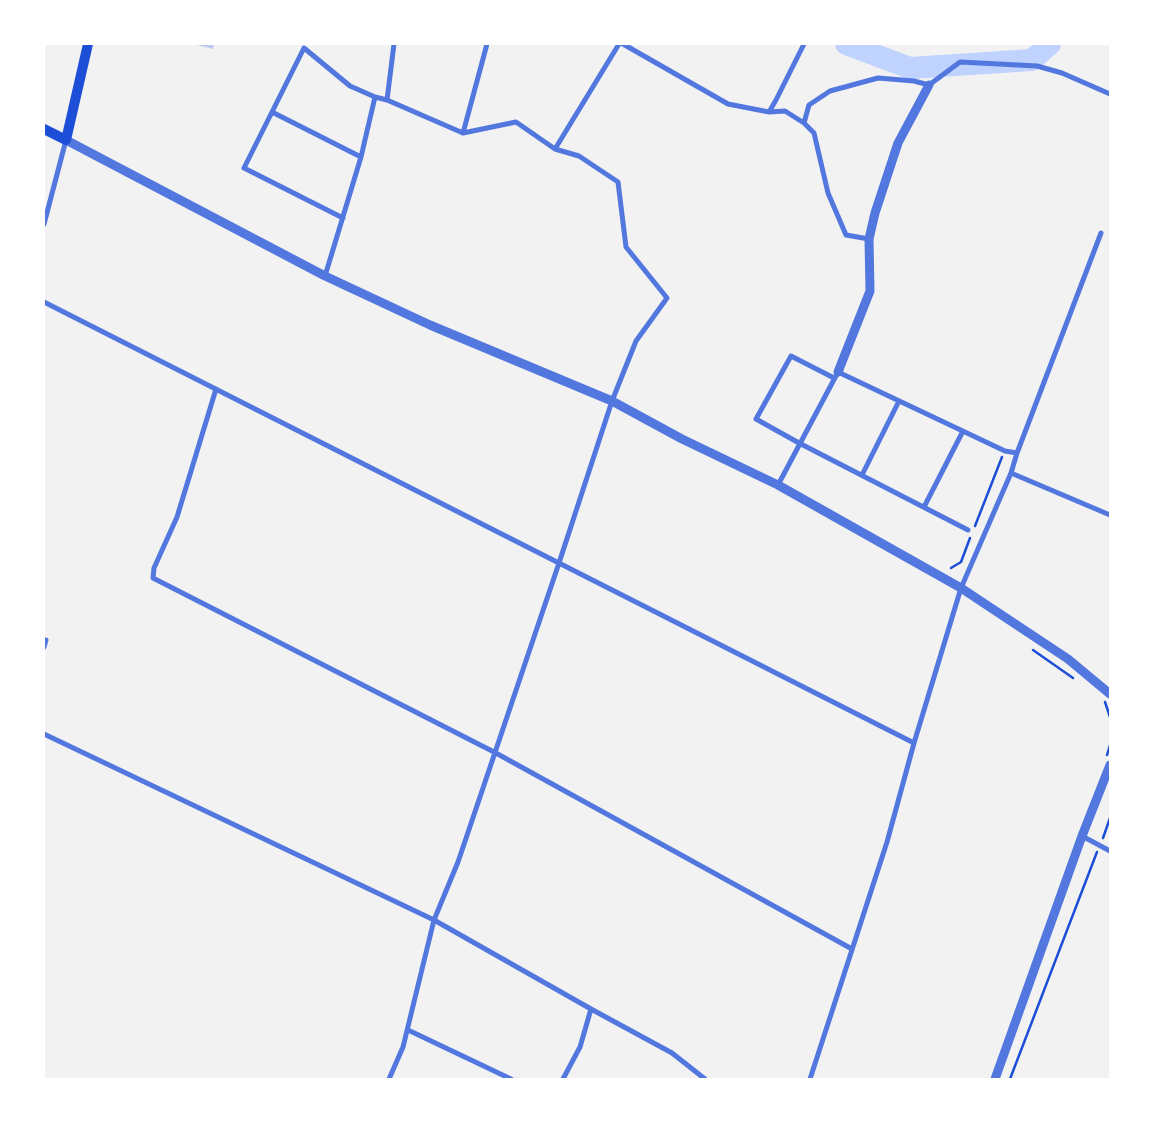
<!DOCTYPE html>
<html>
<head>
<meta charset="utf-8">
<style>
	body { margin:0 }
	#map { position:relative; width:1154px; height:1123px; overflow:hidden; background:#f2f2f2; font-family:"PT Sans Narrow",sans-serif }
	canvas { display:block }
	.frame { position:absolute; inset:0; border:45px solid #fff; pointer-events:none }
</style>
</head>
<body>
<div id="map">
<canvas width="1154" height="1123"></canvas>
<div class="frame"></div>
</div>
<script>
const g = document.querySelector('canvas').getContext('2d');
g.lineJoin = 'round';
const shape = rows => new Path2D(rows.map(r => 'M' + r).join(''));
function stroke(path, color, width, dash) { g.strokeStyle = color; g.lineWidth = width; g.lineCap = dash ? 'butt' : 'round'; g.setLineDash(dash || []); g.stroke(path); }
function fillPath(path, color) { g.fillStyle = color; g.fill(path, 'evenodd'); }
stroke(shape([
	[846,44,910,68,1032,60,1050,44]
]), '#bfd3fe', 22);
fillPath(shape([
	[193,44,214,44,213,49]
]), '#bdc9ec');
stroke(shape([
	[975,526,1002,457],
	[951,568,961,562,970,538],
	[1033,650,1073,678],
	[1105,702,1110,717],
	[1107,755,1110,745],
	[1103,838,1110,818],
	[1010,1079,1097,852]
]), '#1d4ed8', 2.5);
stroke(shape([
	[623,44,728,104,769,112,785,111,804,123,814,133,828,193,846,235,869,239],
	[387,100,394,44],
	[272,112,361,157],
	[769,112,776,100,804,44],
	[804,123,809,105,830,91,878,78,914,81,929,85,960,62,1037,66,1062,73,1110,94],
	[463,133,487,44],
	[555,149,619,44],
	[343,218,244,168,304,48,350,86,375,97,387,100,463,133,516,122,555,149,579,156,618,182,626,247,667,298,636,341,612,401,559,563,458,862,434,920,403,1047,389,1079],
	[44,224,66,140],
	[325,276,361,157,375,97],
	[44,302,914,743,961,588,1011,473,1110,515],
	[834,378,791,356,756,419,799,443,968,530],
	[216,389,177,517,154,568,153,578,494,752,852,949],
	[1017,453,1101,233],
	[862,475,899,401],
	[778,485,838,372,1005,451,1017,453,1011,473],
	[924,507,963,431],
	[44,640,46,640,44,647],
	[44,734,434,920,591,1009,672,1053,705,1079],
	[1082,836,1110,851],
	[408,1030,511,1079],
	[563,1079,580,1047,591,1009],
	[810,1079,887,842,914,743]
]), '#5277de', 5);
stroke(shape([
	[66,140,325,276,430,325,612,401,682,439,778,485,961,588,1068,659,1110,694],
	[838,372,870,291,869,239,875,213,898,143,929,85],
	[995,1079,1082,836,1110,765]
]), '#5277de', 9);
stroke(shape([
	[44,129,66,140,88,44]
]), '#1d4ed8', 10);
</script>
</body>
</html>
